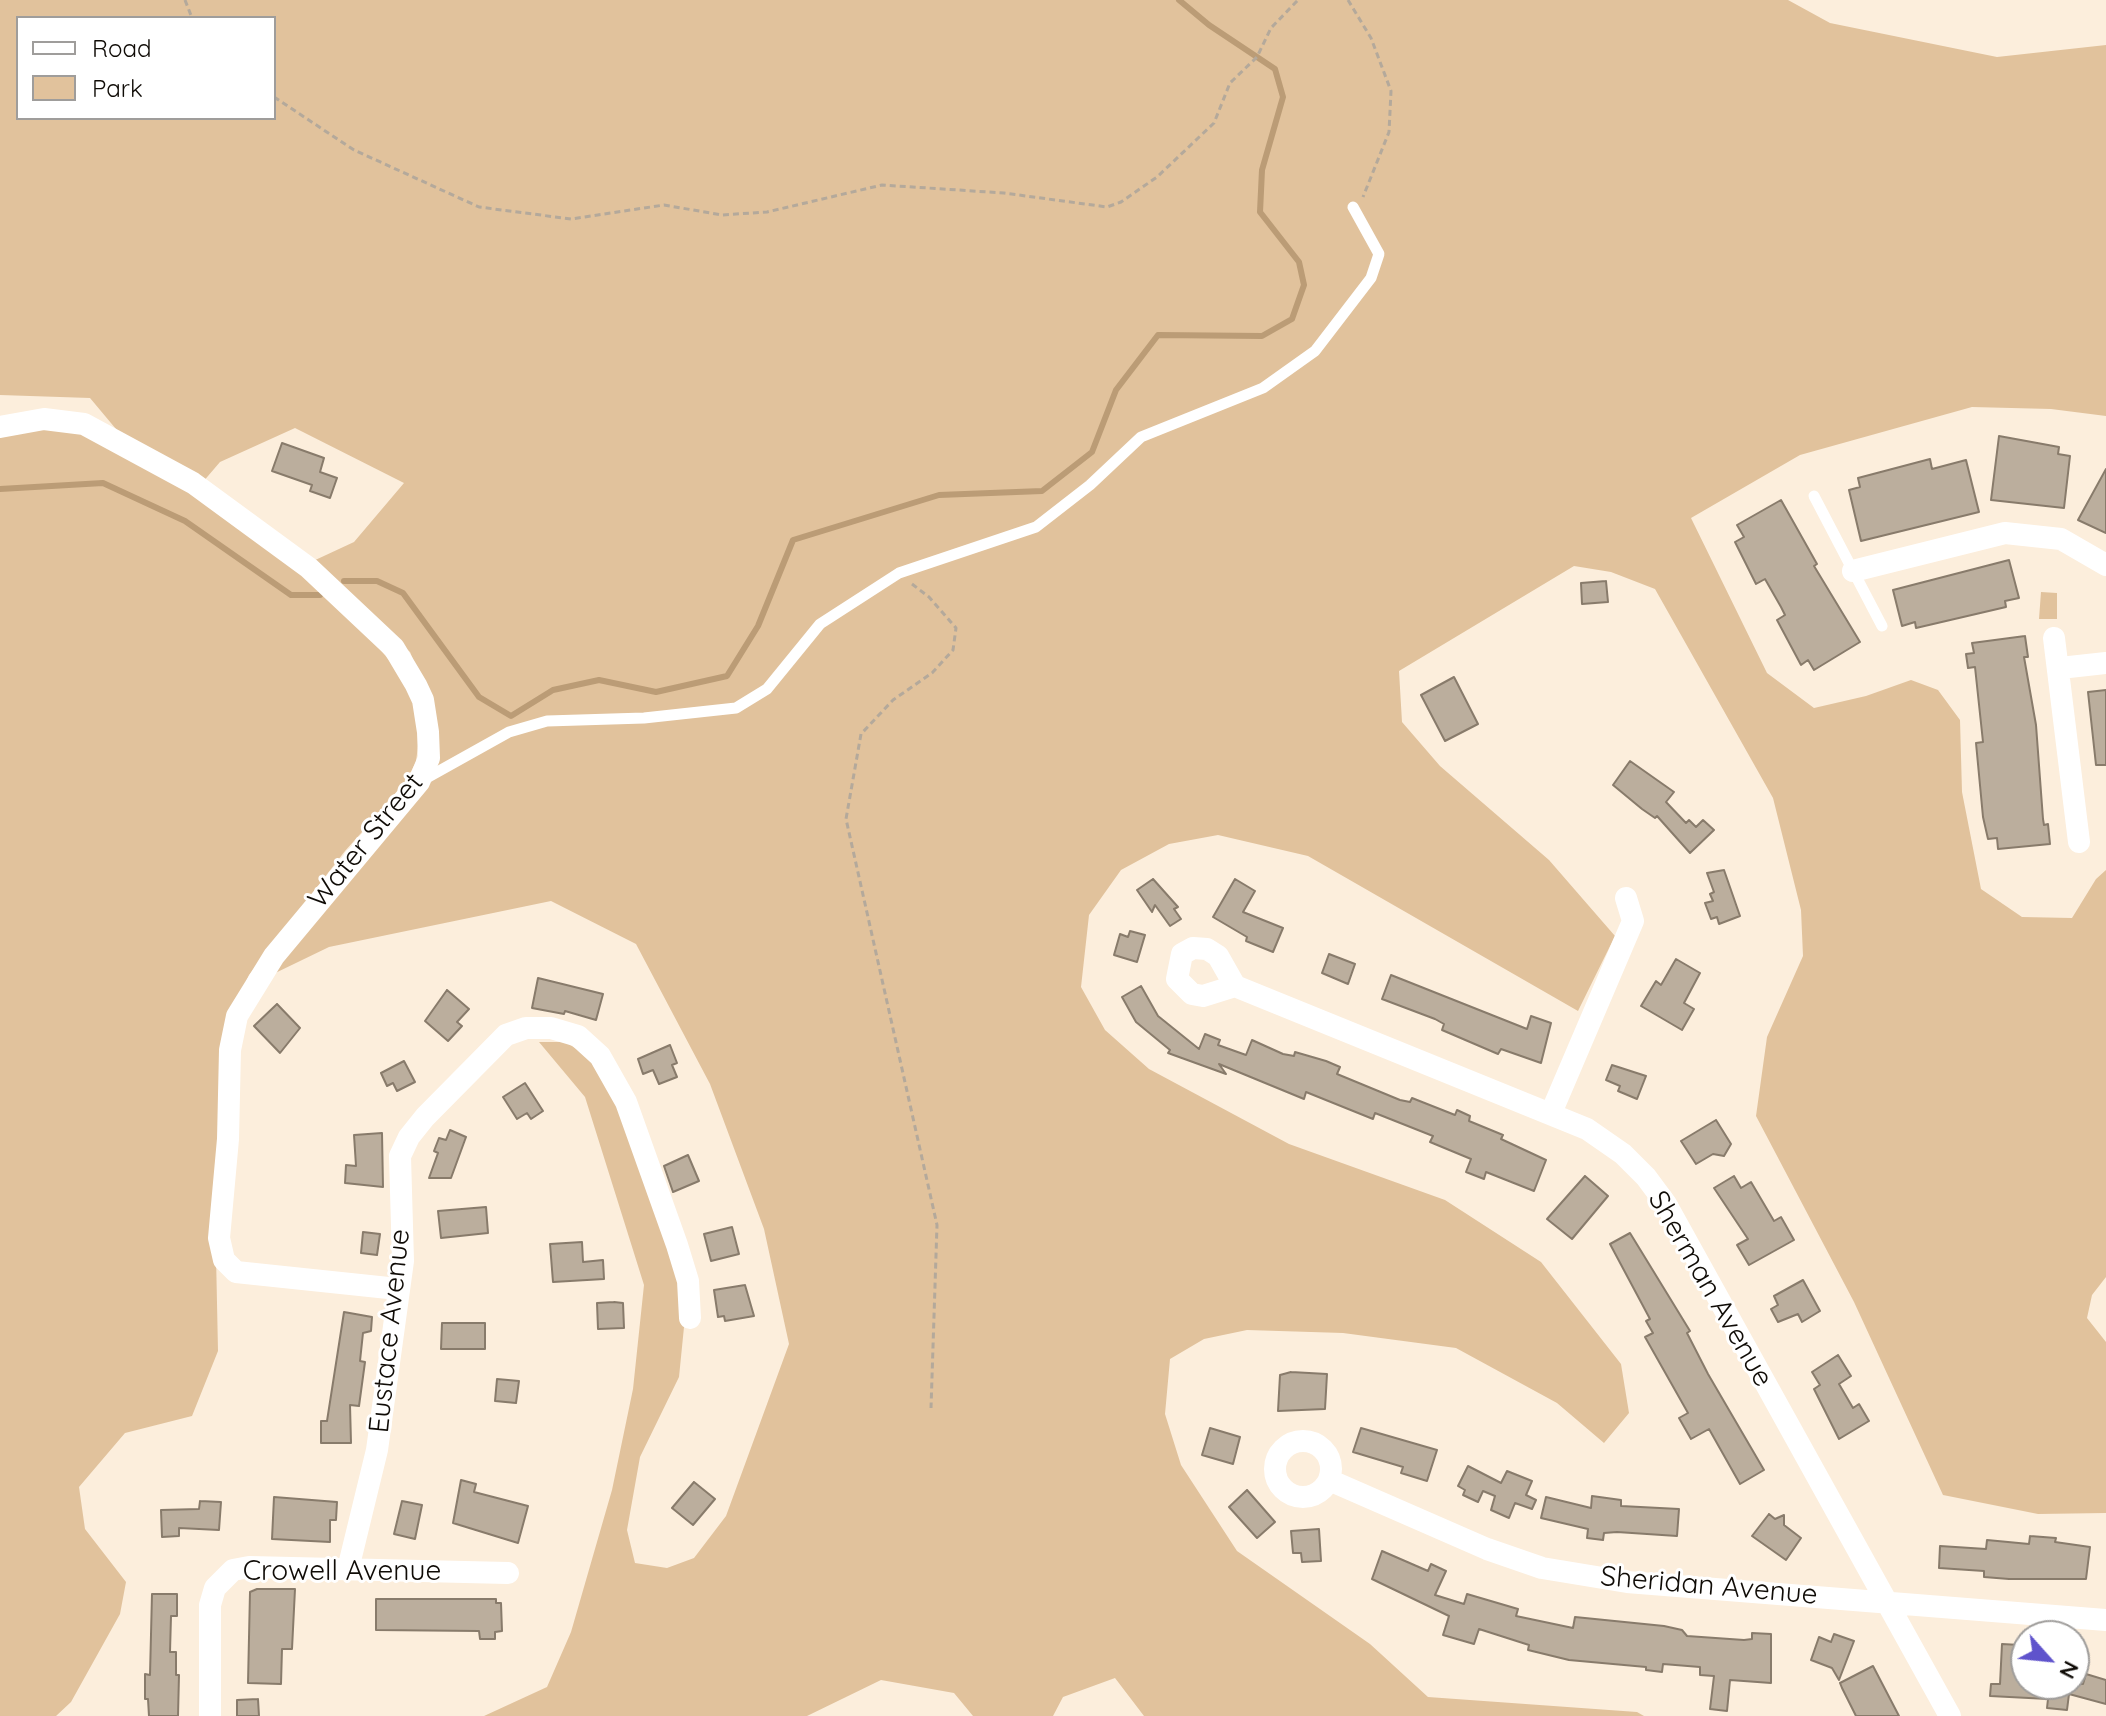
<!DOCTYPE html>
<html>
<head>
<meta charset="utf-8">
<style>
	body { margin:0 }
	#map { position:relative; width:2106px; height:1716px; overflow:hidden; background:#fceedc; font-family:Quicksand,sans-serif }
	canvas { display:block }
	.legend { position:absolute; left:16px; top:16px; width:260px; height:104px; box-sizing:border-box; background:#fff; border:2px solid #9f9d9b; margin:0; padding:10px 14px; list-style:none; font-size:24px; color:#0f0b06 }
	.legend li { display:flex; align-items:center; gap:16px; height:40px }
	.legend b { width:40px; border:2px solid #9f9d9b }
	.north { position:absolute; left:2010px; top:1620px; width:80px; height:80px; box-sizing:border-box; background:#fff; border:2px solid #9f9d9b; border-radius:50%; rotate:117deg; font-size:22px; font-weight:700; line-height:32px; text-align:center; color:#0f0b06 }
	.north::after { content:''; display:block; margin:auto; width:28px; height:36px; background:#5f53cc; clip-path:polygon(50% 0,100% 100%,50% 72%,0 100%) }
</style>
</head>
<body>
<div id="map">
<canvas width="2106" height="1716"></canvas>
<ul class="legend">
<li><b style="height:10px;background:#fff"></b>Road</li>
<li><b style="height:22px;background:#e1c29c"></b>Park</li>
</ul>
<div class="north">N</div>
</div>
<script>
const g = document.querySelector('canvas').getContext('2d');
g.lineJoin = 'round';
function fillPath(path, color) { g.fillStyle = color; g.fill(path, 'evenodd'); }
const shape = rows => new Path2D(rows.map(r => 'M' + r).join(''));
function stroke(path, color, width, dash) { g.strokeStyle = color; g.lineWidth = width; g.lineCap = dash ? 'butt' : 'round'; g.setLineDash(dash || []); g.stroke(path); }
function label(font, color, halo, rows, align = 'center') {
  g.font = font + ' Quicksand,sans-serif'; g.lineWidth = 6; g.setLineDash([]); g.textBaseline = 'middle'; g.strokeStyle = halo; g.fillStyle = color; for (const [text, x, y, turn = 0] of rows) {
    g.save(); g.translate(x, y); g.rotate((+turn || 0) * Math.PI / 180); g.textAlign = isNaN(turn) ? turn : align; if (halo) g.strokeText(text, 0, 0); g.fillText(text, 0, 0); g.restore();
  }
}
fillPath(shape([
	[0,0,1788,0,1830,23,1997,57,2106,45,2106,416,2051,409,1972,407,1800,455,1691,518,1767,673,1814,708,1866,696,1911,680,1938,690,1960,720,1962,792,1981,889,2022,917,2072,918,2096,879,2106,870,2106,1277,2092,1295,2087,1318,2106,1342,2106,1513,2038,1514,1943,1495,1854,1302,1756,1116,1767,1037,1803,956,1801,910,1773,798,1655,589,1611,572,1574,566,1399,671,1402,722,1440,766,1549,860,1615,936,1578,1011,1308,856,1218,835,1169,844,1121,870,1089,915,1081,987,1105,1030,1149,1069,1289,1144,1445,1200,1541,1262,1621,1364,1629,1413,1604,1443,1557,1403,1456,1348,1343,1333,1247,1330,1204,1339,1170,1359,1165,1414,1181,1465,1237,1551,1370,1644,1428,1697,1637,1712,1644,1716,1144,1716,1115,1678,1063,1697,1053,1716,973,1716,954,1693,881,1680,807,1716,484,1716,547,1687,571,1632,612,1490,633,1389,644,1285,585,1097,539,1042,565,1042,589,1056,623,1114,676,1264,684,1327,679,1377,640,1457,627,1530,635,1563,667,1568,694,1558,726,1516,789,1344,764,1229,710,1084,636,944,551,901,329,947,267,977,418,798,435,713,410,652,311,562,354,542,404,483,295,428,220,462,202,483,121,435,90,398,0,395],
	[18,18,274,18,274,118,18,118],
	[46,425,72,429,125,453,213,507,289,561,365,631,403,677,421,721,416,762,404,785,345,851,249,975,228,1022,216,1255,218,1351,192,1416,125,1433,79,1487,85,1529,126,1582,120,1614,71,1702,56,1716,0,1716,0,432],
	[2041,592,2057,593,2057,619,2039,619]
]), '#e1c29c');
stroke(shape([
	[0,489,103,483,185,521,291,595,320,595],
	[344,581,377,581,403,593,479,697,511,716,553,690,599,680,656,692,727,676,758,626,793,540,939,495,1042,491,1092,452,1116,390,1158,335,1262,336,1292,319,1304,285,1299,262,1260,212,1262,170,1283,97,1275,69,1209,25,1179,0]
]), '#bb9c76', 6);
const building = shape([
	[1999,436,2059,447,2058,454,2070,456,2064,508,1991,500,1999,436],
	[282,443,324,458,320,472,337,478,330,498,310,491,312,485,272,471,282,443],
	[1930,459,1932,469,1966,460,1979,512,1861,541,1849,490,1860,487,1858,478,1930,459],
	[2106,469,2106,533,2078,520,2106,469],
	[1781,500,1817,564,1814,566,1860,642,1814,670,1808,660,1801,665,1777,620,1785,615,1781,607,1765,579,1756,584,1735,542,1744,537,1737,525,1781,500],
	[2009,560,2019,598,2005,601,2006,607,1916,628,1915,622,1902,626,1893,590,2009,560],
	[1606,581,1608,602,1582,604,1581,583,1606,581],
	[2025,636,2028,657,2024,657,2036,725,2043,819,2044,825,2048,824,2050,844,1998,849,1997,838,1988,839,1983,817,1976,743,1983,742,1975,667,1968,668,1966,654,1974,653,1972,643,2025,636],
	[1454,677,1478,724,1445,741,1421,695,1454,677],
	[2106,690,2106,765,2096,765,2088,692,2106,690],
	[1630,761,1674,792,1666,802,1686,823,1689,820,1696,827,1703,820,1714,830,1690,853,1657,816,1655,818,1642,809,1613,785,1630,761],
	[1724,870,1740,916,1719,924,1717,917,1711,919,1705,903,1713,901,1710,894,1714,892,1707,873,1724,870],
	[1153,879,1178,907,1174,909,1181,919,1170,926,1155,905,1152,912,1137,890,1153,879],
	[1235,879,1255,891,1243,912,1283,928,1273,952,1246,941,1247,937,1213,917,1235,879],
	[1130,931,1145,935,1137,962,1114,955,1120,934,1128,937,1130,931],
	[1329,954,1355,964,1348,984,1322,973,1329,954],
	[1676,959,1700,973,1684,1003,1694,1009,1682,1030,1641,1006,1656,981,1661,985,1676,959],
	[1391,975,1527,1029,1531,1016,1551,1023,1541,1063,1501,1049,1498,1054,1442,1030,1444,1024,1435,1019,1382,999,1391,975],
	[538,978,603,994,596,1020,565,1011,564,1014,532,1008,538,978],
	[1141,986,1158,1016,1199,1049,1205,1034,1220,1040,1218,1045,1246,1055,1252,1040,1283,1054,1294,1056,1295,1052,1326,1061,1340,1067,1337,1074,1400,1100,1410,1102,1412,1098,1455,1115,1457,1110,1470,1116,1469,1121,1503,1135,1501,1139,1546,1160,1534,1191,1486,1172,1484,1179,1466,1172,1471,1159,1430,1142,1433,1136,1375,1113,1373,1119,1306,1092,1304,1099,1219,1064,1226,1074,1168,1053,1170,1050,1136,1022,1122,997,1141,986],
	[447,990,469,1009,457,1022,462,1026,448,1041,425,1021,447,990],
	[277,1004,300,1028,280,1053,254,1026,277,1004],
	[670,1045,677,1063,672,1065,677,1077,659,1084,653,1070,643,1074,638,1059,670,1045],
	[404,1061,415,1082,397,1091,393,1083,387,1086,381,1073,404,1061],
	[1612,1065,1646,1076,1637,1099,1618,1091,1620,1086,1606,1080,1612,1065],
	[525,1083,543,1111,531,1119,527,1113,517,1119,503,1097,525,1083],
	[1716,1120,1731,1144,1724,1156,1713,1154,1696,1164,1681,1141,1716,1120],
	[450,1130,466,1137,451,1178,429,1178,438,1153,434,1151,439,1138,446,1140,450,1130],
	[382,1133,383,1187,345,1183,346,1165,356,1166,354,1135,382,1133],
	[688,1155,699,1181,673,1192,664,1166,688,1155],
	[1585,1176,1608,1196,1572,1239,1547,1219,1585,1176],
	[1734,1176,1741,1188,1751,1182,1774,1221,1781,1217,1794,1240,1749,1265,1737,1245,1748,1239,1714,1188,1734,1176],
	[486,1207,488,1233,441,1238,438,1211,486,1207],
	[732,1227,739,1254,711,1261,704,1234,732,1227],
	[363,1232,380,1234,377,1255,361,1253,363,1232],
	[1630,1233,1690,1331,1687,1333,1708,1374,1764,1470,1740,1484,1709,1429,1691,1439,1679,1418,1688,1413,1645,1337,1653,1333,1646,1321,1650,1319,1610,1244,1630,1233],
	[582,1242,583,1262,603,1260,604,1279,553,1282,550,1244,582,1242],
	[1803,1280,1820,1311,1802,1322,1798,1314,1778,1322,1771,1309,1778,1305,1774,1296,1803,1280],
	[745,1285,754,1316,725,1321,724,1316,718,1317,714,1290,745,1285],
	[614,1302,623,1303,624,1328,598,1329,597,1303,614,1302],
	[344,1312,372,1317,371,1331,363,1333,360,1361,365,1362,359,1406,350,1405,351,1443,321,1443,321,1421,327,1421,344,1312],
	[442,1323,485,1323,485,1349,441,1349,442,1323],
	[1838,1355,1851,1376,1839,1384,1853,1408,1859,1404,1869,1421,1839,1439,1814,1389,1820,1385,1812,1372,1838,1355],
	[1291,1372,1327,1374,1325,1409,1278,1411,1280,1375,1291,1372],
	[497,1379,519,1381,516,1403,495,1401,497,1379],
	[1210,1428,1240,1437,1233,1464,1202,1455,1210,1428],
	[1361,1428,1437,1450,1427,1481,1401,1473,1403,1467,1353,1452,1361,1428],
	[1468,1466,1501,1483,1507,1471,1532,1481,1526,1495,1536,1500,1532,1509,1515,1503,1509,1518,1491,1510,1495,1496,1483,1491,1478,1502,1463,1495,1465,1490,1458,1486,1468,1466],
	[461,1480,476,1484,474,1492,528,1506,518,1543,453,1523,461,1480],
	[694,1482,715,1499,693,1525,672,1508,694,1482],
	[1247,1490,1275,1522,1257,1538,1229,1507,1247,1490],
	[1592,1496,1621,1500,1621,1506,1679,1509,1677,1536,1617,1532,1604,1533,1603,1540,1587,1538,1588,1529,1541,1518,1546,1497,1591,1508,1592,1496],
	[274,1497,337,1502,336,1520,330,1520,330,1542,272,1539,274,1497],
	[200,1501,221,1502,219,1530,179,1528,179,1536,162,1537,161,1510,199,1509,200,1501],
	[402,1501,422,1505,415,1539,394,1534,402,1501],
	[1769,1514,1775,1519,1784,1515,1784,1525,1801,1538,1786,1560,1752,1536,1769,1514],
	[1319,1529,1321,1561,1302,1562,1301,1553,1293,1553,1291,1531,1319,1529],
	[2030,1536,2056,1538,2055,1542,2090,1547,2086,1579,2009,1579,1984,1577,1984,1571,1939,1568,1940,1546,1986,1549,1987,1540,2029,1544,2030,1536],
	[1382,1551,1428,1571,1431,1564,1446,1571,1435,1595,1464,1604,1467,1594,1518,1609,1516,1616,1573,1628,1575,1617,1664,1626,1682,1630,1687,1636,1744,1640,1752,1639,1752,1633,1771,1634,1771,1683,1730,1680,1727,1711,1710,1709,1714,1676,1700,1675,1700,1667,1663,1664,1662,1672,1646,1670,1646,1667,1569,1660,1528,1650,1529,1645,1479,1629,1474,1644,1443,1635,1449,1616,1372,1579,1382,1551],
	[257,1589,295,1589,292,1649,282,1649,281,1684,248,1683,250,1592,257,1589],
	[152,1594,177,1594,177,1616,171,1616,170,1652,176,1652,176,1675,179,1675,178,1716,149,1716,148,1699,145,1699,145,1674,150,1675,152,1594],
	[376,1599,496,1599,496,1603,501,1603,502,1631,495,1632,495,1639,480,1639,479,1631,376,1630,376,1599],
	[1834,1634,1854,1641,1839,1680,1832,1668,1811,1660,1819,1637,1831,1642,1834,1634],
	[2002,1644,2020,1645,2020,1652,2026,1652,2026,1684,2083,1684,2086,1674,2106,1680,2106,1704,2069,1694,2067,1710,2047,1708,2048,1699,1990,1696,1991,1684,2000,1684,2002,1644],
	[1873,1666,1899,1716,1856,1716,1842,1688,1840,1683,1873,1666],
	[258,1699,259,1716,237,1716,237,1700,258,1699]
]);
fillPath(building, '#bbae9d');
stroke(building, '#887b6b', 2);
stroke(shape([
	[185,0,192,18],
	[1348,0,1371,38,1391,91,1389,132,1363,197],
	[274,97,354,150,479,207,571,219,664,205,722,215,767,212,882,185,1004,193,1107,207,1121,202,1157,177,1214,123,1230,83,1257,57,1271,28,1298,0],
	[912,584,929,597,956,628,953,650,932,673,893,700,861,734,846,819,937,1225,931,1408]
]), '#b4a99b', 3, [6, 4]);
stroke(shape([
	[1814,496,1882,626],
	[423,780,509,732,547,721,644,718,736,708,767,689,820,624,899,573,1036,527,1090,485,1141,437,1263,388,1315,351,1371,278,1379,254,1353,207]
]), '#fff', 11);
stroke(shape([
	[0,427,44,419,84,424,193,483,309,568,394,648,416,685,423,700,428,732,429,758,419,782,274,956,237,1016,230,1050,228,1139,219,1238,224,1260,236,1272,398,1289],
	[1853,571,2005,533,2061,539,2106,565],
	[2054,638,2079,842],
	[2060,668,2106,663],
	[1235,986,1203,996,1192,994,1177,979,1182,954,1193,948,1207,949,1218,956,1235,986,1587,1129,1623,1154,1646,1177,1666,1204,1950,1716],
	[1551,1113,1633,921,1626,898],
	'1275 1469a28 28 0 1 1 56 0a28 28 0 1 1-56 0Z',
	[1329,1480,1487,1549,1542,1568,1627,1582,2106,1620],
	[348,1569,377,1450,403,1261,400,1156,409,1137,425,1117,506,1035,526,1028,551,1028,578,1036,600,1056,626,1102,677,1245,688,1281,690,1318],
	[210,1716,210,1605,215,1588,233,1570,249,1567,508,1573]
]), '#fff', 22);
label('28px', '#0f0b06', '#fff', [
	["Water Street",366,841,-51],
	["Sherman Avenue",1710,1289,60],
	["Eustace Avenue",390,1331,-84],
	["Crowell Avenue",342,1572],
	["Sheridan Avenue",1709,1586,5]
]);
</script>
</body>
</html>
